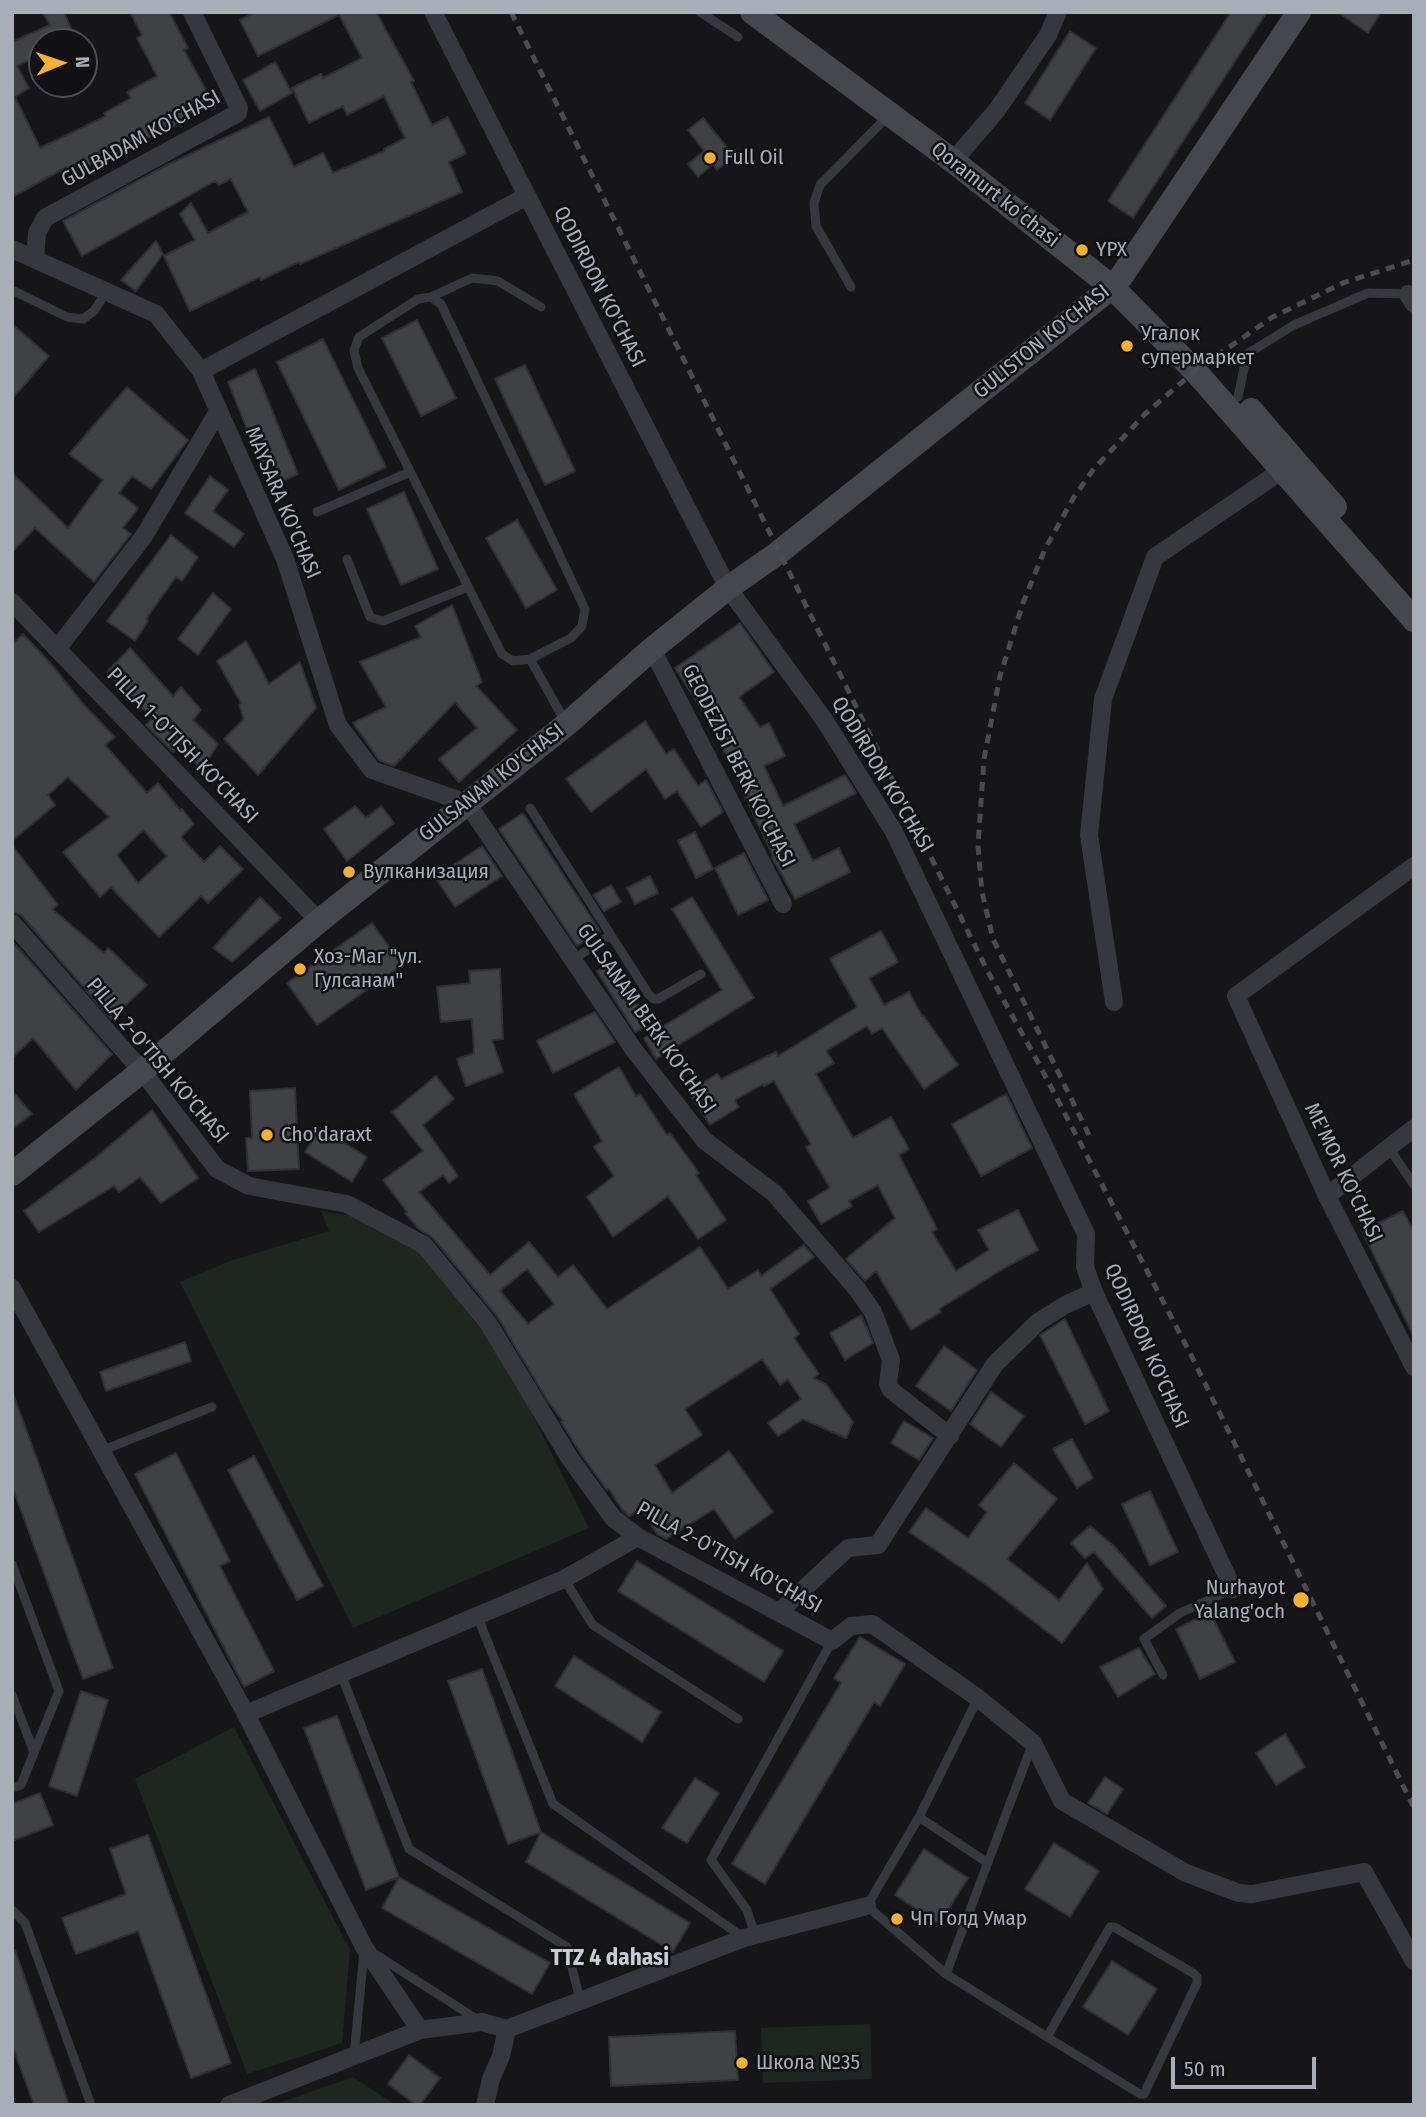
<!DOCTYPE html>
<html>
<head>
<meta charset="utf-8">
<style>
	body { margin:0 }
	#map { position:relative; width:1426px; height:2117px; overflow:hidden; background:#161618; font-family:"Fira Sans Condensed",sans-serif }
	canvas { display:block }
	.frame { position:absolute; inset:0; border:14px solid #a8adb8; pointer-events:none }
	.north { position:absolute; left:28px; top:28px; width:70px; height:70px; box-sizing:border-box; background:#111113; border:2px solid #4d4f55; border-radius:50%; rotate:88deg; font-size:19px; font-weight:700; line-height:28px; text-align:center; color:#a8adb8 }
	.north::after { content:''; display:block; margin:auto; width:24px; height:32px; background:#f2b134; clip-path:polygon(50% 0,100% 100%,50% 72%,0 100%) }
	.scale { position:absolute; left:1171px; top:2057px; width:145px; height:32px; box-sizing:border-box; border:4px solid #a8adb8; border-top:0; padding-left:9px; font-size:21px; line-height:24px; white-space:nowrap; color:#a8adb8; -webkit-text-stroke:5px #111113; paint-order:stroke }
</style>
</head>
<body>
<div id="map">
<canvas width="1426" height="2117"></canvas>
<div class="frame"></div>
<div class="north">N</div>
<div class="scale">50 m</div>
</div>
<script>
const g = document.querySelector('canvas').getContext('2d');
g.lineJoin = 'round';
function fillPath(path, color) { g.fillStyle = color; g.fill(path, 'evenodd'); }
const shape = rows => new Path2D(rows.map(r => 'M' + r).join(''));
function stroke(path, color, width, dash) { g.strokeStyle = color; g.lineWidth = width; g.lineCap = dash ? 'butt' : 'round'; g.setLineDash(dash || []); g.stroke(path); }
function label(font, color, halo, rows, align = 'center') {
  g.font = font + ' "Fira Sans Condensed",sans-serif'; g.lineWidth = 5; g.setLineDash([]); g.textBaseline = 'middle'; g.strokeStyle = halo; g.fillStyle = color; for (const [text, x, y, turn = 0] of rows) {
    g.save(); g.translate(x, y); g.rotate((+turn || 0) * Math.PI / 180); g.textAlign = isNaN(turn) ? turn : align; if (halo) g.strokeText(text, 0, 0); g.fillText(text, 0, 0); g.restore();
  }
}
fillPath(shape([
	[321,1211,364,1218,420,1253,505,1360,589,1528,353,1628,180,1282,230,1261,329,1231],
	[234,1727,350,1950,342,2043,247,2074,135,1779],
	[870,2024,872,2079,763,2083,761,2028],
	[353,2077,396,2105,273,2105]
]), '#1e261f');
const building = shape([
	[42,12,64,12,77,42,42,42,42,54,17,66,29,88,15,97,40,148,106,116,104,113,131,98,127,92,157,76,137,38,142,35,130,12,169,12,188,48,184,50,213,103,153,139,151,136,108,159,106,156,72,175,67,167,12,197,12,42,50,25,42,12],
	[255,12,376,12,414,81,411,82,432,125,448,117,466,153,449,162,462,192,300,264,299,262,261,280,260,277,190,311,164,256,195,240,180,214,191,203,208,233,248,212,231,179,219,185,215,181,82,256,63,221,169,164,269,117,294,167,323,153,333,173,384,151,384,149,405,138,384,96,347,115,343,106,309,123,292,88,321,74,323,78,362,58,339,15,258,56,240,20,255,12],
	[1231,12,1267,12,1133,218,1108,201,1231,12],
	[1337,12,1381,12,1368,33,1337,12],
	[1070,31,1096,48,1050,120,1025,103,1070,31],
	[275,62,292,93,260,111,243,80,275,62],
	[703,118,734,156,717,170,713,164,698,177,688,164,704,151,688,130,703,118],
	[156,241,163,254,136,291,121,280,156,241],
	[417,320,456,398,421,416,382,338,417,320],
	[12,324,49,356,12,399,12,324],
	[323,339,386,467,339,490,277,362,323,339],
	[525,365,575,471,545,485,495,379,525,365],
	[255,369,298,474,270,486,228,382,255,369],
	[127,387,188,440,151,489,132,476,119,493,138,508,123,528,131,534,94,582,35,528,12,552,12,473,68,528,103,480,69,454,127,387],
	[210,476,228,490,213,511,244,534,234,547,185,513,210,476],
	[404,492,438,569,401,585,367,509,404,492],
	[517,520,557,590,526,608,486,538,517,520],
	[171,535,198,557,182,581,176,577,146,619,148,621,135,641,107,621,171,535],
	[213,593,231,609,198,655,178,639,213,593],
	[452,605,482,682,476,686,517,730,459,782,439,759,477,728,455,702,394,766,379,760,353,723,386,707,360,662,421,637,415,626,452,605],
	[740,623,774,672,739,697,760,727,769,723,785,756,764,766,783,806,845,775,856,793,794,824,813,861,839,848,850,872,795,899,772,857,773,856,721,745,724,744,675,668,740,623],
	[23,634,51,664,84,705,115,737,105,745,147,793,158,783,181,811,182,809,194,824,181,837,204,862,220,846,243,869,208,903,201,896,159,937,111,887,100,897,63,852,109,817,68,777,48,795,55,805,12,841,12,644,23,634],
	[143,830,167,856,138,883,117,855,143,830],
	[246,641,269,684,300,662,316,708,258,775,224,739,244,719,239,705,241,703,217,661,246,641],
	[130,648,173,696,181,687,201,710,193,720,218,744,202,769,178,748,173,752,146,725,153,718,107,672,130,648],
	[645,721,666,754,674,749,698,786,706,780,723,812,701,827,677,791,665,799,646,769,591,812,566,779,645,721],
	[355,806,366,818,381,806,394,823,347,861,324,829,355,806],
	[523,813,600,931,577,946,499,829,523,813],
	[695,832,713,869,696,878,678,841,695,832],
	[12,845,58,905,52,909,104,953,108,948,147,985,111,1019,21,915,12,912,12,845],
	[482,846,502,876,455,907,435,877,482,846],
	[744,853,768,900,738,915,715,868,744,853],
	[650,876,658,893,635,904,627,888,650,876],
	[611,885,621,902,604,911,593,895,611,885],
	[260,897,281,918,232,962,213,948,260,897],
	[692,897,754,998,656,1059,644,1038,722,990,672,909,692,897],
	[372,923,402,965,317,1025,287,983,372,923],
	[881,931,898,962,869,978,884,1005,909,992,922,1016,923,1015,958,1065,924,1089,882,1028,872,1034,867,1026,826,1051,834,1063,816,1074,853,1138,891,1117,909,1149,899,1155,937,1229,932,1232,956,1271,989,1250,978,1230,1018,1210,1038,1250,1006,1267,939,1309,941,1312,911,1330,876,1271,865,1281,846,1259,895,1218,878,1185,849,1201,852,1206,821,1224,808,1201,830,1188,806,1147,811,1144,774,1081,764,1086,763,1084,735,1100,739,1107,710,1125,688,1092,717,1074,721,1079,776,1052,778,1056,857,1007,830,959,881,931],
	[12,941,112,1054,76,1090,33,1038,12,1058,12,941],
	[612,962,650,1025,635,1032,597,971,612,962],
	[500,969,503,1039,492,1040,503,1072,466,1086,457,1059,474,1053,472,1019,441,1022,437,987,470,983,469,971,500,969],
	[595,1012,615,1042,553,1073,537,1041,595,1012],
	[619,1067,636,1096,640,1094,667,1135,670,1133,699,1173,696,1175,726,1220,698,1239,668,1196,613,1237,587,1197,614,1176,594,1147,602,1141,574,1094,619,1067],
	[436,1076,454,1099,423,1125,458,1176,449,1183,443,1175,419,1192,490,1275,529,1242,558,1277,573,1265,607,1309,700,1247,728,1289,758,1270,761,1276,804,1245,814,1257,770,1289,799,1334,794,1338,819,1374,813,1378,826,1384,853,1422,846,1438,803,1419,778,1436,768,1423,801,1399,788,1379,780,1385,762,1359,685,1409,702,1435,655,1465,672,1493,729,1451,773,1512,735,1539,714,1509,666,1539,657,1534,641,1508,629,1516,623,1511,609,1489,607,1490,581,1454,561,1422,563,1421,549,1403,497,1316,433,1238,419,1229,405,1213,407,1212,383,1180,423,1151,392,1112,436,1076],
	[527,1269,554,1304,528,1324,500,1291,527,1269],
	[295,1088,299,1169,248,1171,246,1138,252,1138,250,1091,295,1088],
	[12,1091,32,1114,12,1129,12,1091],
	[1006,1094,1032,1148,981,1176,952,1124,1006,1094],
	[152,1110,198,1178,161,1203,140,1177,119,1192,114,1186,39,1232,24,1211,95,1158,152,1110],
	[320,1128,367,1157,352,1182,305,1152,320,1128],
	[1403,1211,1414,1232,1414,1337,1362,1231,1403,1211],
	[861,1315,873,1343,845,1360,830,1333,861,1315],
	[1065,1319,1109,1411,1085,1424,1040,1335,1065,1319],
	[185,1342,191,1361,106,1391,100,1372,185,1342],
	[944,1346,977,1370,951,1411,916,1386,944,1346],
	[991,1392,1024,1416,1001,1447,970,1424,991,1392],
	[12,1396,14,1396,113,1668,83,1679,12,1486,12,1396],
	[904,1421,933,1438,919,1460,891,1443,904,1421],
	[1072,1439,1093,1478,1077,1488,1053,1449,1072,1439],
	[176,1453,230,1561,220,1566,274,1671,244,1687,135,1474,176,1453],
	[254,1456,323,1586,297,1600,228,1470,254,1456],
	[1014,1463,1057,1499,1007,1559,1059,1600,1087,1563,1103,1589,1062,1643,985,1584,909,1532,926,1508,968,1538,987,1512,979,1505,1014,1463],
	[1150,1491,1178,1552,1150,1565,1122,1504,1150,1491],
	[1090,1526,1114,1546,1166,1606,1152,1618,1094,1552,1085,1558,1071,1543,1090,1526],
	[637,1561,783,1651,764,1682,618,1591,637,1561],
	[1210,1612,1235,1662,1200,1679,1176,1629,1210,1612],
	[860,1637,905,1664,880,1706,874,1702,765,1884,732,1864,841,1683,834,1678,860,1637],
	[1139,1648,1155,1674,1118,1697,1100,1667,1139,1648],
	[574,1656,661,1712,642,1742,555,1686,574,1656],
	[482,1669,541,1832,508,1844,448,1681,482,1669],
	[81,1691,108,1700,77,1796,49,1786,81,1691],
	[337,1716,399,1877,366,1890,304,1728,337,1716],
	[1285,1734,1305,1767,1276,1785,1256,1753,1285,1734],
	[1105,1777,1123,1789,1107,1814,1088,1803,1105,1777],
	[695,1778,719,1793,687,1843,662,1828,695,1778],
	[40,1793,53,1825,12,1841,12,1804,40,1793],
	[541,1832,690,1923,673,1952,526,1862,541,1832],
	[148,1835,231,2063,191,2078,138,1931,76,1954,62,1918,126,1894,110,1849,148,1835],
	[1054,1843,1099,1871,1070,1917,1025,1889,1054,1843],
	[924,1849,968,1878,939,1924,895,1895,924,1849],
	[399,1877,550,1963,532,1994,382,1908,399,1877],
	[12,1950,15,1950,69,2105,34,2105,12,2045,12,1950],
	[1112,1961,1157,1989,1128,2035,1083,2007,1112,1961],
	[735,2031,738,2080,611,2086,609,2037,735,2031],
	[409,2055,440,2078,420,2105,416,2105,388,2084,409,2055]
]);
fillPath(building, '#404145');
stroke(building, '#303034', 2);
stroke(shape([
	[700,12,738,37],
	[851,287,816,226,814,203,820,185,887,117],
	[12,290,67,317,83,319,94,311,106,292],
	[431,297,441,304,585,609,582,626,571,638,530,659,513,661,502,654,358,368,354,350,359,337,418,299,431,297],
	[431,297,472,278,498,281,541,307],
	[1238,397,1247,354,1294,325,1368,293,1408,294],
	[317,512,410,472],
	[347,559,370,617,383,621,468,587],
	[530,659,566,723],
	[530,808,649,995,654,999,658,999,701,974],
	[574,959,610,935],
	[1389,1148,1414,1185],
	[101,1451,212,1407],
	[12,1564,59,1691,21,1785,12,1788],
	[564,1579,593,1625,738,1719],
	[478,1618,553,1804,744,1938],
	[341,1674,409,1849,567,1947,580,2000],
	[1163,1675,1144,1639,1180,1613,1233,1589],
	[12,1695,34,1752],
	[919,1817,978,1698],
	[988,1863,919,1817,867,1906,946,1974,1047,2037,1140,2094,1144,2094,1197,1983,1197,1977,1193,1973,1114,1927,1110,1927,1047,2037],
	[12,1910,25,1923,91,2105],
	[755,1935,747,1910,711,1860,832,1641],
	[375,1954,478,2020],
	[946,1974,1032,1745],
	[354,2056,364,1951]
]), '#37383d', 9);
stroke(shape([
	[433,12,728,588,825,721,894,832,1086,1234,1085,1267,1094,1292,1233,1589],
	[953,161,997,110,1048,35,1058,12],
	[12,249,156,314,201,371,285,559,338,725,372,770,467,803,634,1050,704,1140,774,1193,857,1289,873,1312,891,1360,888,1384,891,1390,950,1436],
	[35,259,37,233,45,218,238,113,239,108,192,12],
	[1408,294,1414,304],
	[201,371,527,196],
	[12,602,319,921],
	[57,649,144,536,219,410],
	[652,649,783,904],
	[1414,866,1236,996,1327,1196,1414,1367],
	[12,923,142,1071,217,1169,249,1186,347,1204,424,1245,488,1323,569,1457,613,1518,638,1537,832,1641,851,1626,872,1624,978,1698,1033,1743,1062,1801,1186,1873,1239,1893,1252,1894,1364,1872,1414,1961],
	[1114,1002,1089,835,1103,699,1155,557,1281,471],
	[1327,1196,1414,1128],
	[12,1288,246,1714,364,1947,420,2030,482,2022,507,2029,744,1938,867,1906],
	[780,1611,848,1548,878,1545,995,1364,1038,1322,1065,1305,1094,1292],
	[246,1714,564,1579,638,1537],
	[229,2105,420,2030],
	[485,2105,491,2079,501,2056,507,2029]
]), '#37383d', 18);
stroke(shape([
	[752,12,953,161,1112,287,1195,371,1414,620],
	[1251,410,1335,507],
	[12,1174,142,1071,319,921,567,724,652,649,728,588,778,553,1112,287,1121,277,1299,12]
]), '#45474d', 24);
stroke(shape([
	[511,12,987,970,1039,1064,1190,1353,1414,1808],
	[1089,1135,993,939,982,892,978,846,984,759,1000,676,1023,603,1045,549,1074,497,1093,470,1145,414,1195,371,1271,318,1343,283,1414,260]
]), '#4a4c52', 5, [9, 7]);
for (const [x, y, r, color] of [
	[710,158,7,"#f2b134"],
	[1082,250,7,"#f2b134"],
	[1127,346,7,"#f2b134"],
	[349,872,7,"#f2b134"],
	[300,969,7,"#f2b134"],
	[267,1135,7,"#f2b134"],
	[1301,1600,9,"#f2b134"],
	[897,1919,7,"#f2b134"],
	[742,2063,7,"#f2b134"]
]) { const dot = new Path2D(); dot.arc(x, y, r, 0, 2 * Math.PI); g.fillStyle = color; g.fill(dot); stroke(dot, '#111113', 2.5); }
label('21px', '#a8adb8', '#111113', [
	["GULBADAM KO'CHASI",141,139,-29],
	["Qoramurt koʻchasi",995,195,38],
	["QODIRDON KO'CHASI",599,287,63],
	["GULISTON KO'CHASI",1042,342,-39],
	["MAYSARA KO'CHASI",282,503,67],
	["PILLA 1-O'TISH KO'CHASI",182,746,46],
	["GEODEZIST BERK KO'CHASI",738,766,63],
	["QODIRDON KO'CHASI",882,775,59],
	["GULSANAM KO'CHASI",492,783,-38],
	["GULSANAM BERK KO'CHASI",646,1019,55],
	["PILLA 2-O'TISH KO'CHASI",157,1061,50],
	["ME'MOR KO'CHASI",1343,1173,64],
	["QODIRDON KO'CHASI",1146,1346,66],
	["PILLA 2-O'TISH KO'CHASI",729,1558,29]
]);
label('21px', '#a8adb8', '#111113', [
	["Full Oil",724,158],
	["YPX",1096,250],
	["Угалок",1141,334],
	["супермаркет",1141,358],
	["Вулканизация",363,872],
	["Хоз-Маг \"ул.",314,957],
	["Гулсанам\"",314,981],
	["Cho'daraxt",281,1135],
	["Nurhayot",1285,1588,"right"],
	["Yalang'och",1285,1612,"right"],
	["Чп Голд Умар",911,1919],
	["Школа №35",756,2063]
], 'left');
label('bold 23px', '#c9ccd4', '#111113', [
	["TTZ 4 dahasi",610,1959]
]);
</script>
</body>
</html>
